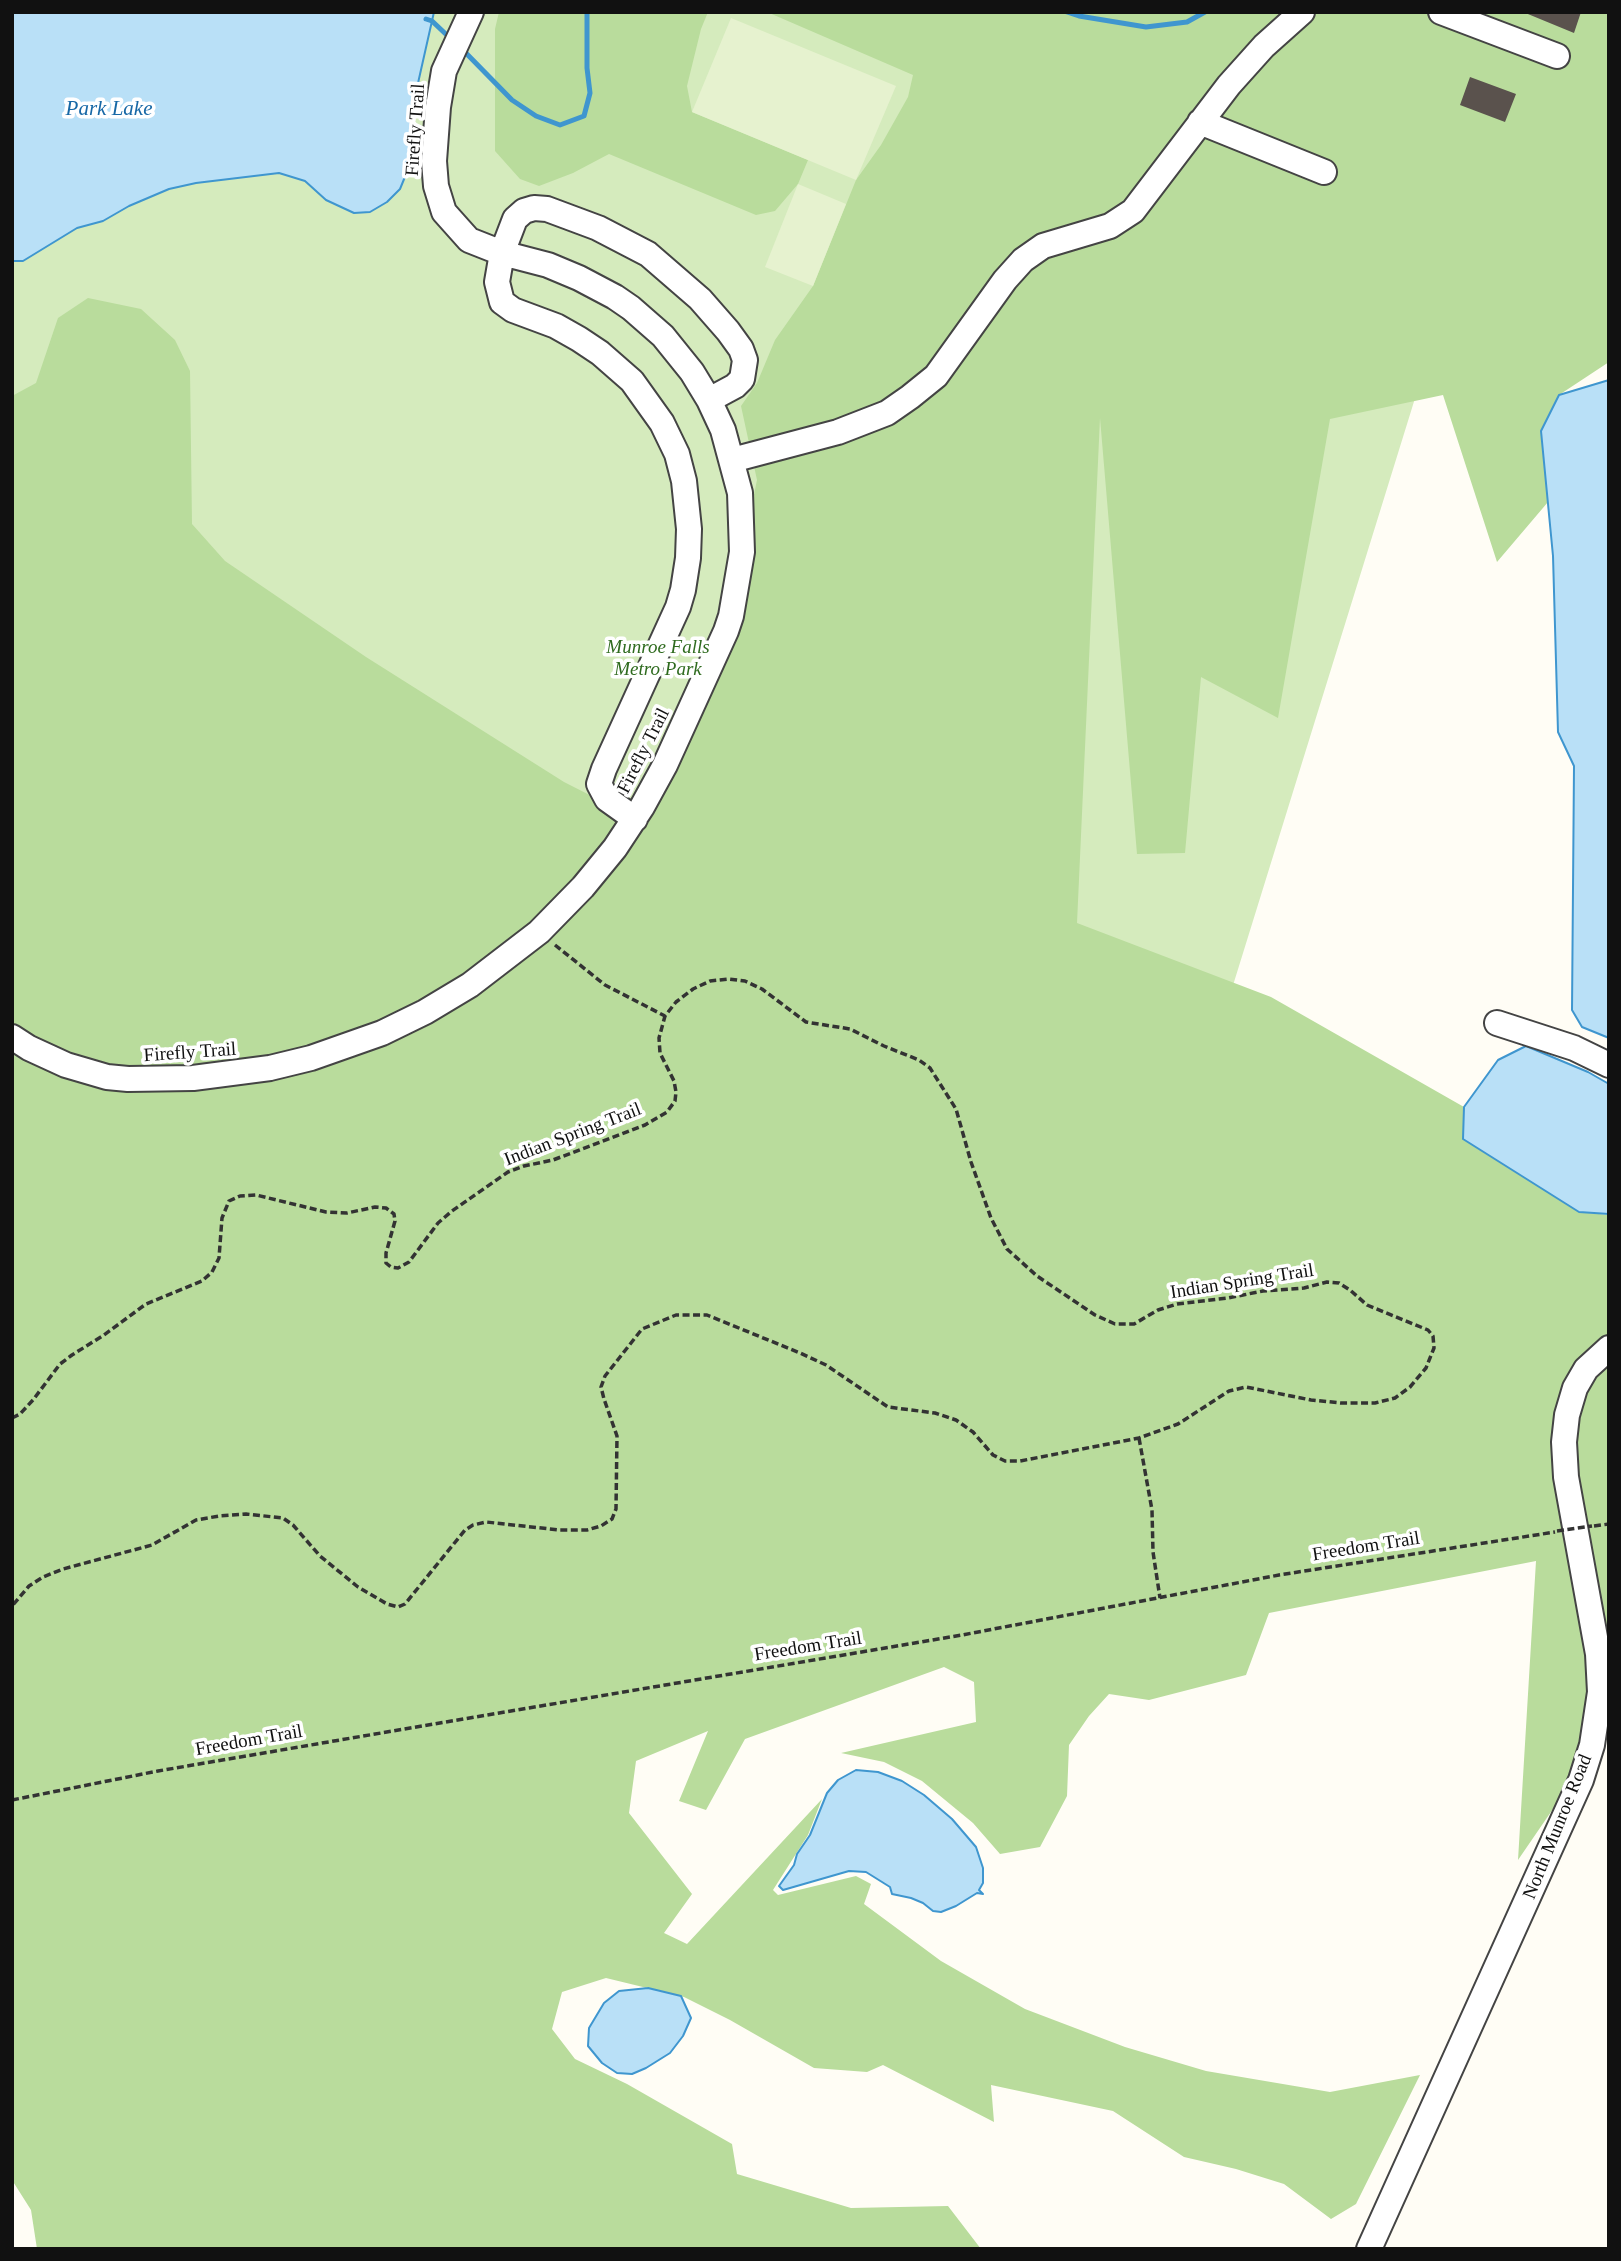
<!DOCTYPE html>
<html>
<head>
<meta charset="utf-8">
<style>
	body { margin:0 }
	#map { position:relative; width:1621px; height:2261px; overflow:hidden; background:#fffdf5; font-family:"Times New Roman",serif }
	canvas { display:block }
	.frame { position:absolute; inset:0; border:14px solid #111; pointer-events:none }
</style>
</head>
<body>
<div id="map">
<canvas width="1621" height="2261"></canvas>
<div class="frame"></div>
</div>
<script>
const g = document.querySelector('canvas').getContext('2d');
g.lineJoin = 'round';
function fillPath(path, color) { g.fillStyle = color; g.fill(path, 'evenodd'); }
const shape = rows => new Path2D(rows.map(r => 'M' + r).join(''));
function stroke(path, color, width, dash) { g.strokeStyle = color; g.lineWidth = width; g.lineCap = dash ? 'butt' : 'round'; g.setLineDash(dash || []); g.stroke(path); }
function label(font, color, halo, rows, align = 'center') {
  g.font = font + ' "Times New Roman",serif'; g.lineWidth = 7; g.setLineDash([]); g.textBaseline = 'middle'; g.strokeStyle = halo; g.fillStyle = color; for (const [text, x, y, turn = 0] of rows) {
    g.save(); g.translate(x, y); g.rotate((+turn || 0) * Math.PI / 180); g.textAlign = isNaN(turn) ? turn : align; if (halo) g.strokeText(text, 0, 0); g.fillText(text, 0, 0); g.restore();
  }
}
fillPath(shape([
	[12,12,1574,12,1452,279,1039,1611,12,1795]
]), '#d5ebbd');
fillPath(shape([
	[499,12,708,12,701,29,687,86,692,112,808,160,798,184,775,211,756,215,609,154,573,173,539,186,520,179,495,151,495,29],
	[767,12,1609,12,1609,362,1559,395,1541,431,1548,502,1497,562,1443,395,1330,419,1278,718,1201,677,1185,853,1137,854,1100,418,1077,923,1271,997,1464,1107,1463,1139,1579,1212,1609,1215,1609,1732,1605,1733,1518,1860,1536,1561,1269,1613,1246,1675,1149,1700,1109,1694,1089,1716,1069,1745,1067,1796,1040,1847,1000,1854,973,1823,922,1781,884,1762,841,1753,976,1722,974,1682,944,1667,745,1739,706,1810,679,1801,708,1731,636,1761,629,1813,692,1894,664,1933,687,1944,822,1799,808,1835,773,1890,778,1895,856,1876,871,1884,864,1904,941,1961,1025,2009,1125,2047,1206,2071,1330,2092,1420,2075,1356,2204,1331,2219,1284,2184,1236,2169,1184,2157,1113,2111,991,2085,994,2122,883,2065,867,2072,814,2068,730,2020,684,1997,606,1978,562,1992,552,2029,575,2059,627,2084,732,2144,737,2174,851,2208,948,2206,981,2249,37,2249,31,2210,12,2180,12,396,36,383,58,318,88,298,141,309,175,340,190,371,192,524,225,561,366,657,564,782,635,818,665,765,742,552,757,480,741,406,757,383,775,340,813,286,856,180,881,145,908,97,913,75]
]), '#b9dc9c');
fillPath(shape([
	[731,18,896,86,856,180,692,112],
	[798,184,846,204,813,286,765,267]
]), '#e6f2cf');
const water = shape([
	[12,12,434,12,416,92,409,167,400,189,387,202,370,212,354,213,326,200,305,181,279,173,196,183,169,189,129,206,103,221,77,228,23,261,12,261,12,12],
	[1609,380,1609,1038,1582,1027,1572,1010,1574,766,1558,732,1553,556,1541,431,1559,395,1609,380],
	[1526,1046,1588,1072,1609,1084,1609,1214,1579,1212,1463,1139,1464,1107,1498,1060,1526,1046],
	[856,1770,878,1772,902,1781,924,1795,952,1819,976,1847,983,1868,983,1883,979,1890,983,1894,977,1893,956,1906,941,1912,933,1911,923,1903,911,1898,892,1894,890,1887,866,1872,849,1871,783,1890,779,1886,794,1865,797,1854,810,1835,827,1793,838,1780,856,1770],
	[648,1988,681,1996,691,2018,683,2036,670,2053,646,2068,632,2074,617,2073,602,2063,588,2046,589,2028,604,2003,619,1991,648,1988]
]);
fillPath(water, '#b9e0f7');
stroke(water, '#3f96cf', 2);
stroke(shape([
	[1067,12,1079,16,1146,27,1187,22,1205,12],
	[426,19,432,21,451,39],
	[461,48,512,100,536,116,560,125,584,116,590,93,587,68,587,12]
]), '#3f96cf', 5);
fillPath(shape([
	[1523,12,1581,12,1574,33],
	[1470,77,1516,94,1505,122,1460,105]
]), '#5a524d');
const minor = shape([
	[1441,12,1557,56],
	[1200,122,1324,172],
	[732,460,838,432,887,413,910,397,936,376,1005,280,1023,260,1043,246,1110,226,1133,211,1229,85,1264,46,1302,12],
	[635,819,607,799,599,784,604,769,678,607,683,590,688,558,689,529,684,481,677,454,662,423,632,381,600,353,579,339,556,326,513,310,502,302,497,282,502,253,515,219,524,211,534,208,547,209,598,228,648,254,700,299,728,331,741,349,745,360,742,379,735,386,709,400],
	[1497,1023,1574,1048,1609,1065],
	[12,1037,29,1048,66,1065,107,1077,128,1079,193,1078,270,1068,311,1058,382,1033,425,1012,470,985,539,932,583,887,615,848,642,807,665,765,726,631,731,616,742,552,740,493,723,430,709,400,692,372,663,336,631,308,615,297,579,278,548,265,502,253,469,240,444,212,436,186,434,161,438,107,444,71,471,12],
	[1369,2249,1581,1780,1592,1745,1600,1692,1598,1654,1566,1477,1564,1442,1567,1415,1575,1388,1586,1369,1609,1348]
]);
stroke(minor, '#444', 28);
stroke(shape([
	[555,945,605,985,665,1016],
	[12,1418,20,1414,33,1400,60,1364,72,1355,104,1335,146,1304,202,1281,212,1272,219,1258,222,1218,229,1201,240,1196,256,1195,326,1212,347,1213,375,1207,386,1208,394,1214,395,1221,386,1253,386,1263,391,1267,398,1268,409,1262,438,1223,452,1211,508,1172,524,1166,553,1160,645,1125,667,1112,675,1101,676,1092,674,1081,660,1053,659,1038,665,1016,676,1002,693,989,710,981,729,979,745,981,762,989,806,1022,850,1029,884,1046,919,1060,930,1068,956,1109,971,1162,991,1218,1007,1249,1037,1276,1095,1315,1115,1324,1134,1324,1158,1310,1177,1304,1228,1298,1263,1291,1304,1288,1327,1282,1339,1283,1350,1290,1367,1305,1428,1330,1433,1336,1434,1348,1426,1368,1410,1387,1395,1398,1375,1403,1341,1403,1311,1400,1246,1387,1229,1391,1178,1424,1139,1438,1020,1461,1005,1461,993,1455,973,1432,956,1420,935,1413,888,1407,826,1365,800,1353,707,1315,676,1315,642,1329,605,1376,601,1387,604,1399,617,1436,616,1509,612,1519,601,1526,587,1530,560,1530,486,1522,473,1525,465,1530,405,1604,398,1607,387,1604,358,1587,320,1556,293,1525,283,1518,246,1514,219,1516,196,1520,152,1545,63,1569,43,1577,29,1586,12,1606],
	[1139,1438,1152,1510,1153,1552,1160,1598],
	[1594,1526,1609,1524],
	[12,1800,158,1771,428,1725,962,1635,1279,1575,1555,1532]
]), '#333', 3.5, [7, 3.5]);
stroke(minor, '#fff', 24);
stroke(shape([
	[1557,1531,1592,1526]
]), '#333', 3.5, [7, 3.5]);
label('19px', '#111', '#fff', [
	["Firefly Trail",416,130,-86],
	["Firefly Trail",644,751,-63],
	["Firefly Trail",190,1053,-4],
	["Indian Spring Trail",573,1135,-21],
	["Indian Spring Trail",1242,1282,-9],
	["Freedom Trail",1366,1547,-9],
	["Freedom Trail",808,1647,-9],
	["Freedom Trail",249,1741,-10],
	["North Munroe Road",1558,1827,-68]
]);
label('italic 19px', '#2f6b1f', '#fff', [
	["Munroe Falls",658,648],
	["Metro Park",658,670]
]);
label('italic 21px', '#1768a6', '#fff', [
	["Park Lake",109,109]
]);
</script>
</body>
</html>
